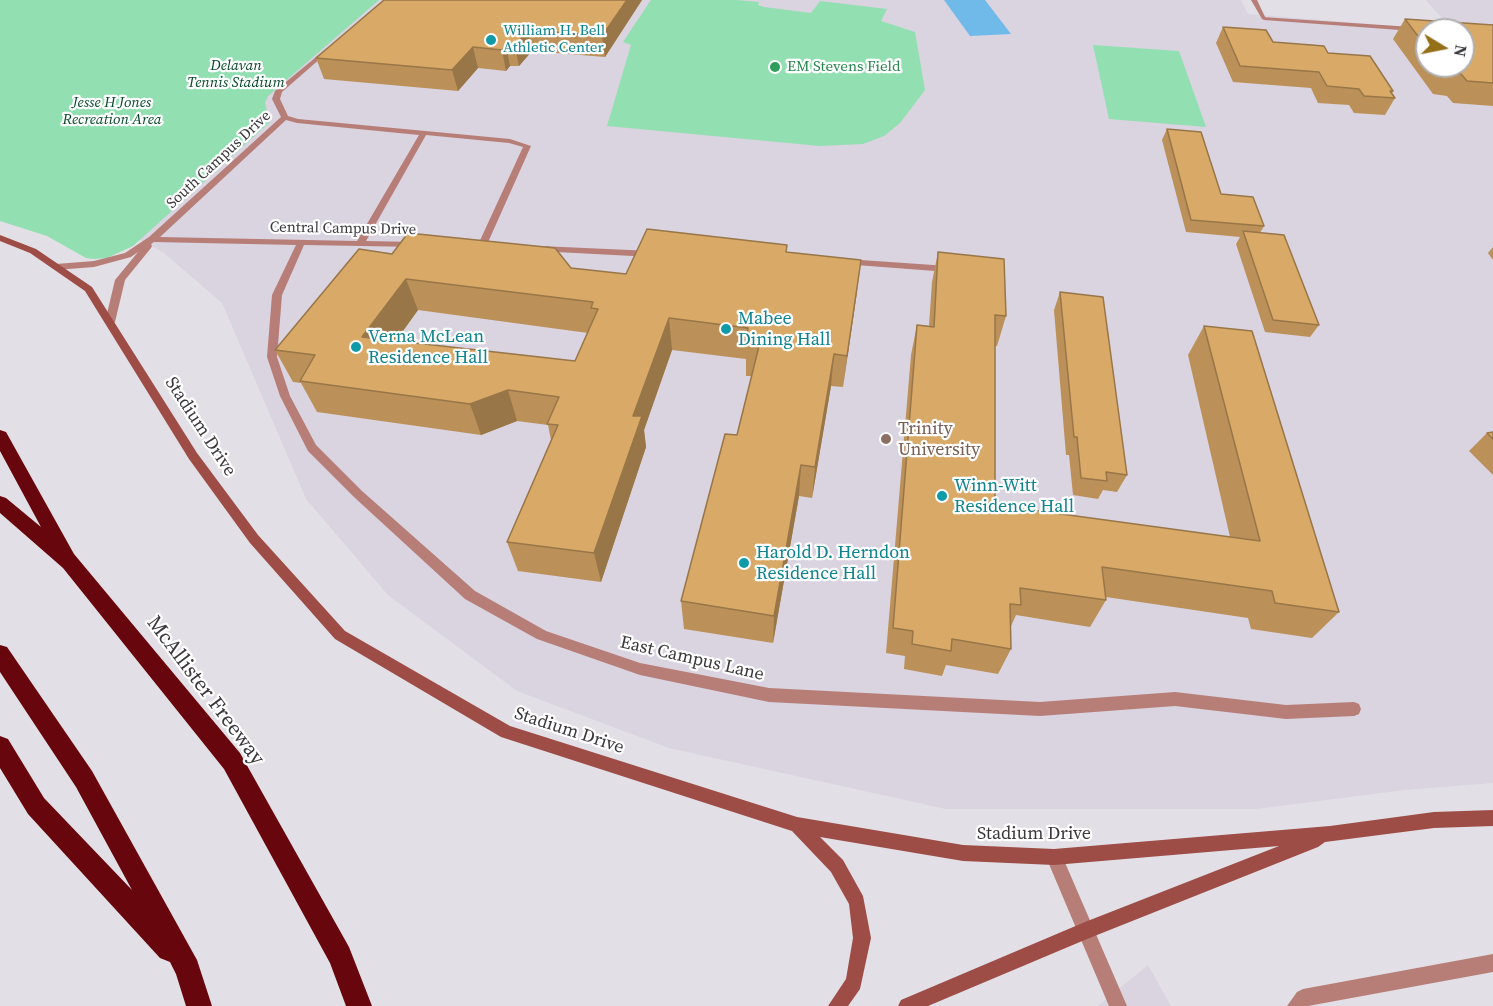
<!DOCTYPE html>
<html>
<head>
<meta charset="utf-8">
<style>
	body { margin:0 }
	#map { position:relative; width:1493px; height:1006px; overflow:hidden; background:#e3dfe6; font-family:"Source Serif 4",serif }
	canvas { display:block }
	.north { position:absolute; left:1415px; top:18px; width:60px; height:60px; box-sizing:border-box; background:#fff; border:2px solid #b0afb1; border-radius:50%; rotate:100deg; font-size:16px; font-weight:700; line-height:24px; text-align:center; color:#3a383b }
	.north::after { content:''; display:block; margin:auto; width:21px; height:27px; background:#956f18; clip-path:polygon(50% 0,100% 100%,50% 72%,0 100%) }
</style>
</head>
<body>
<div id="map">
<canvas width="1493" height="1006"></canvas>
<div class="north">N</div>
</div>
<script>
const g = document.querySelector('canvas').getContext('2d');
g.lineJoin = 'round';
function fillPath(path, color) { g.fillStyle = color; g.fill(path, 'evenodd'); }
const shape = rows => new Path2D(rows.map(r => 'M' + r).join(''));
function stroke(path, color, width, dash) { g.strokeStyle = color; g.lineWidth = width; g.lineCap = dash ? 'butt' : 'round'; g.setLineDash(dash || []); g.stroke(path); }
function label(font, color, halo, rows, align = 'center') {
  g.font = font + ' "Source Serif 4",serif'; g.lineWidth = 4.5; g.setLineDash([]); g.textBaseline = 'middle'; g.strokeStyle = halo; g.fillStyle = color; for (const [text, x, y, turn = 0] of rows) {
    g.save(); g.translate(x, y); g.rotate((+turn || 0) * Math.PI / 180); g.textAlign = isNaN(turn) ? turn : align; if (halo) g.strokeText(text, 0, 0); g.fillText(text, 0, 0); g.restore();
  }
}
fillPath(shape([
	[0,0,1241,0,1248,14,1442,30,1427,30,1427,66,1463,66,1463,30,1452,30,1426,0,1493,0,1493,783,1405,790,1256,809,946,809,669,748,517,691,388,595,306,499,222,303,164,253,102,219],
	[1148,965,1171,1006,1098,1006]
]), '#dad3e0');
fillPath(shape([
	[0,0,379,0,268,96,265,103,270,122,133,246,107,258,94,259,86,258,47,236,0,221],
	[651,0,737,0,759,2,758,5,764,7,811,13,820,1,887,9,881,21,915,32,925,90,900,123,884,136,863,144,820,146,607,126,631,45,623,42],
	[1093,45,1179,51,1206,127,1109,119]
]), '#92dfb2');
fillPath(shape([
	[944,0,985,0,1011,34,970,36]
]), '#70bae9');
fillPath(shape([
	[1262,17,1427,28,1430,30,1427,30,1427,32,1264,20,1262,19,1262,17],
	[327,48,329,49,329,51,282,92,280,99,288,116,298,119,510,139,531,146,485,249,482,250,477,247,523,147,509,143,426,135,366,241,415,242,419,245,418,247,304,245,282,295,277,357,290,396,316,445,362,491,475,591,546,631,640,663,769,688,1040,702,1175,692,1286,705,1354,702,1359,704,1361,709,1359,714,1354,716,1286,719,1175,706,1040,716,769,702,640,675,537,639,465,599,354,497,308,451,280,396,267,357,272,295,296,245,154,242,151,244,152,246,151,248,125,280,115,322,110,325,105,322,115,280,138,252,131,257,94,267,56,270,51,267,56,264,94,261,125,253,149,237,281,117,272,99,275,91,327,48],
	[286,120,297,123,419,135,357,241,160,237,286,120],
	[540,246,652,251,657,254,652,257,537,251,535,249,540,246],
	[846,259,948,266,953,269,948,272,843,264,841,262,846,259],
	[1054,849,1060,851,1127,1006,1109,1006,1046,857,1048,851,1054,849],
	[1493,954,1493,972,1308,1006,1287,1006,1297,992,1303,989,1493,954]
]), '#b77e78');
fillPath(shape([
	[1251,0,1257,0,1266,19,1262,19,1251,0]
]), '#b77e78');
fillPath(shape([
	[0,235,36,249,92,287,197,453,258,535,345,631,510,726,797,817,963,845,1054,849,1330,826,1434,812,1493,810,1493,826,1434,828,1325,842,1318,847,1087,939,928,1006,898,1006,901,1000,1085,922,1279,846,1054,865,963,861,820,837,843,860,863,896,871,938,860,989,848,1006,828,1006,846,979,853,938,849,904,831,872,792,831,501,737,335,639,250,543,189,459,85,291,30,253,0,241,0,235]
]), '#9d4c46');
fillPath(shape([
	[0,430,6,432,74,554,240,753,349,947,372,1006,346,1006,330,963,224,769,63,568,0,513,0,496,6,498,41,527,0,451,0,430],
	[0,645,7,647,92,771,197,960,212,1006,186,1006,176,974,170,962,160,958,28,814,0,768,0,736,8,739,44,798,132,890,76,787,0,672,0,645]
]), '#68060d');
fillPath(shape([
	[384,0,642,0,605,57,532,51,519,66,510,66,506,71,478,68,458,91,324,79,316,58],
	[1405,19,1493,25,1493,106,1453,103,1447,96,1433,94,1393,39],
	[1427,30,1463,66,1427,66],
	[1223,27,1273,42,1328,53,1393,91,1392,94,1395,98,1385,115,1354,113,1349,105,1318,103,1311,88,1233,82,1216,43],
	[1167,129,1221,194,1264,226,1260,233,1319,325,1310,337,1265,332,1236,244,1240,237,1186,232,1162,140],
	[1493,247,1493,260,1488,253],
	[786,252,857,291,843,387,831,386,812,498,799,496,773,643,684,629,681,601,737,435,752,376,746,376,746,359,672,350,644,430,646,447,601,582,518,571,507,542,551,440,548,425,517,421,481,435,317,412,301,383,293,382,275,350,392,254,571,268,626,274],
	[418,310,588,333,575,361,396,341],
	[938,252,1006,316,997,346,995,346,995,505,1230,537,1188,355,1204,326,1339,612,1312,638,1251,629,1248,618,1106,597,1106,600,1090,627,1016,615,1011,626,1011,649,998,674,946,665,942,676,904,669,905,656,886,653,911,355,917,325,929,326,932,282],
	[1060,292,1127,475,1117,492,1103,490,1098,499,1073,495,1069,455,1066,455,1054,310],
	[1493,432,1493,475,1469,451,1487,433]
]), '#bb9159');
fillPath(shape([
	[627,0,642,0,605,57,602,36],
	[528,30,532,51,519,66,515,46],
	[506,45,510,66,506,71,502,50],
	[473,47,478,68,458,91,452,70],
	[861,260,857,291,843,387,847,356],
	[406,279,418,310,376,368,362,337],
	[669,318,672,350,644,430,646,447,601,582,594,553,633,416],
	[834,354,831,386,812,498,815,467],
	[508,390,517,421,481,435,470,404],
	[801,465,799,496,773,643,774,616]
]), '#987648');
const building = shape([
	[384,0,627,0,602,36,528,30,515,46,506,45,502,50,473,47,452,70,316,58,384,0],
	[1405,19,1493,25,1493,83,1467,81,1461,74,1446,73,1441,66,1463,66,1463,30,1427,30,1427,48,1405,19],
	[1223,27,1266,30,1273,42,1324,46,1328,53,1370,56,1393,91,1390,91,1395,98,1364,96,1359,89,1327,86,1319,72,1240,66,1223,27],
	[1167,129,1201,132,1221,194,1253,197,1264,226,1191,220,1167,129],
	[647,229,787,245,786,252,861,260,847,356,834,354,815,467,801,465,774,616,681,601,725,434,737,435,759,346,746,344,748,328,669,318,633,416,642,416,594,553,507,542,558,425,547,424,559,397,508,390,470,404,300,381,315,355,275,350,359,249,392,254,408,233,555,248,571,268,626,274,647,229],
	[406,279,593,302,591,308,598,309,575,361,362,337,406,279],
	[1243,231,1284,235,1319,325,1273,320,1243,231],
	[938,252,1004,259,1006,316,995,315,995,505,1260,541,1204,326,1252,331,1339,612,1275,603,1272,591,1102,567,1106,600,1020,588,1021,605,1010,604,1011,649,952,639,951,651,912,644,913,631,893,628,917,325,934,327,938,252],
	[1060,292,1103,297,1127,475,1106,472,1107,481,1081,478,1077,437,1074,437,1060,292],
	[1493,432,1493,439,1487,433,1493,432]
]);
fillPath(building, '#d9a967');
stroke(building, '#987648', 1.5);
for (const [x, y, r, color] of [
	[491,40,6,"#0f9aa8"],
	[775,67,6,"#2e9e5b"],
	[726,329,6,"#0f9aa8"],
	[356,347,6,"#0f9aa8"],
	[886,439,6,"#8d6e63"],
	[942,496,6,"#0f9aa8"],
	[744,563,6,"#0f9aa8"]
]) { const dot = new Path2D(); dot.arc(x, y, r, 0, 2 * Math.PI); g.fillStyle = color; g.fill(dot); stroke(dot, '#fff', 2); }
label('15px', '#0d838f', '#fff', [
	["William H. Bell",503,31],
	["Athletic Center",503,48]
], 'left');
label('italic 15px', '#054629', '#fff', [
	["Delavan",236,66],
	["Tennis Stadium",236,83],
	["Jesse H Jones",112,103],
	["Recreation Area",112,120]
]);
label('15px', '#27864d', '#fff', [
	["EM Stevens Field",787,67]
], 'left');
label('15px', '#3a383b', '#fff', [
	["South Campus Drive",219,160,-43],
	["Central Campus Drive",343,229,1]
]);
label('18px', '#0d838f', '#fff', [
	["Mabee",738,319],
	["Dining Hall",738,340],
	["Verna McLean",368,337],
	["Residence Hall",368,358],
	["Winn-Witt",954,486],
	["Residence Hall",954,507],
	["Harold D. Herndon",756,553],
	["Residence Hall",756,574]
], 'left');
label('18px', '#3a383b', '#fff', [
	["Stadium Drive",200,427,57],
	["East Campus Lane",692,659,13],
	["Stadium Drive",569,731,18],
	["Stadium Drive",1034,834]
]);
label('18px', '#785e54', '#fff', [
	["Trinity",898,429],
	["University",898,450]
], 'left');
label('21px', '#3a383b', '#fff', [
	["McAllister Freeway",205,691,53]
]);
</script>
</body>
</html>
